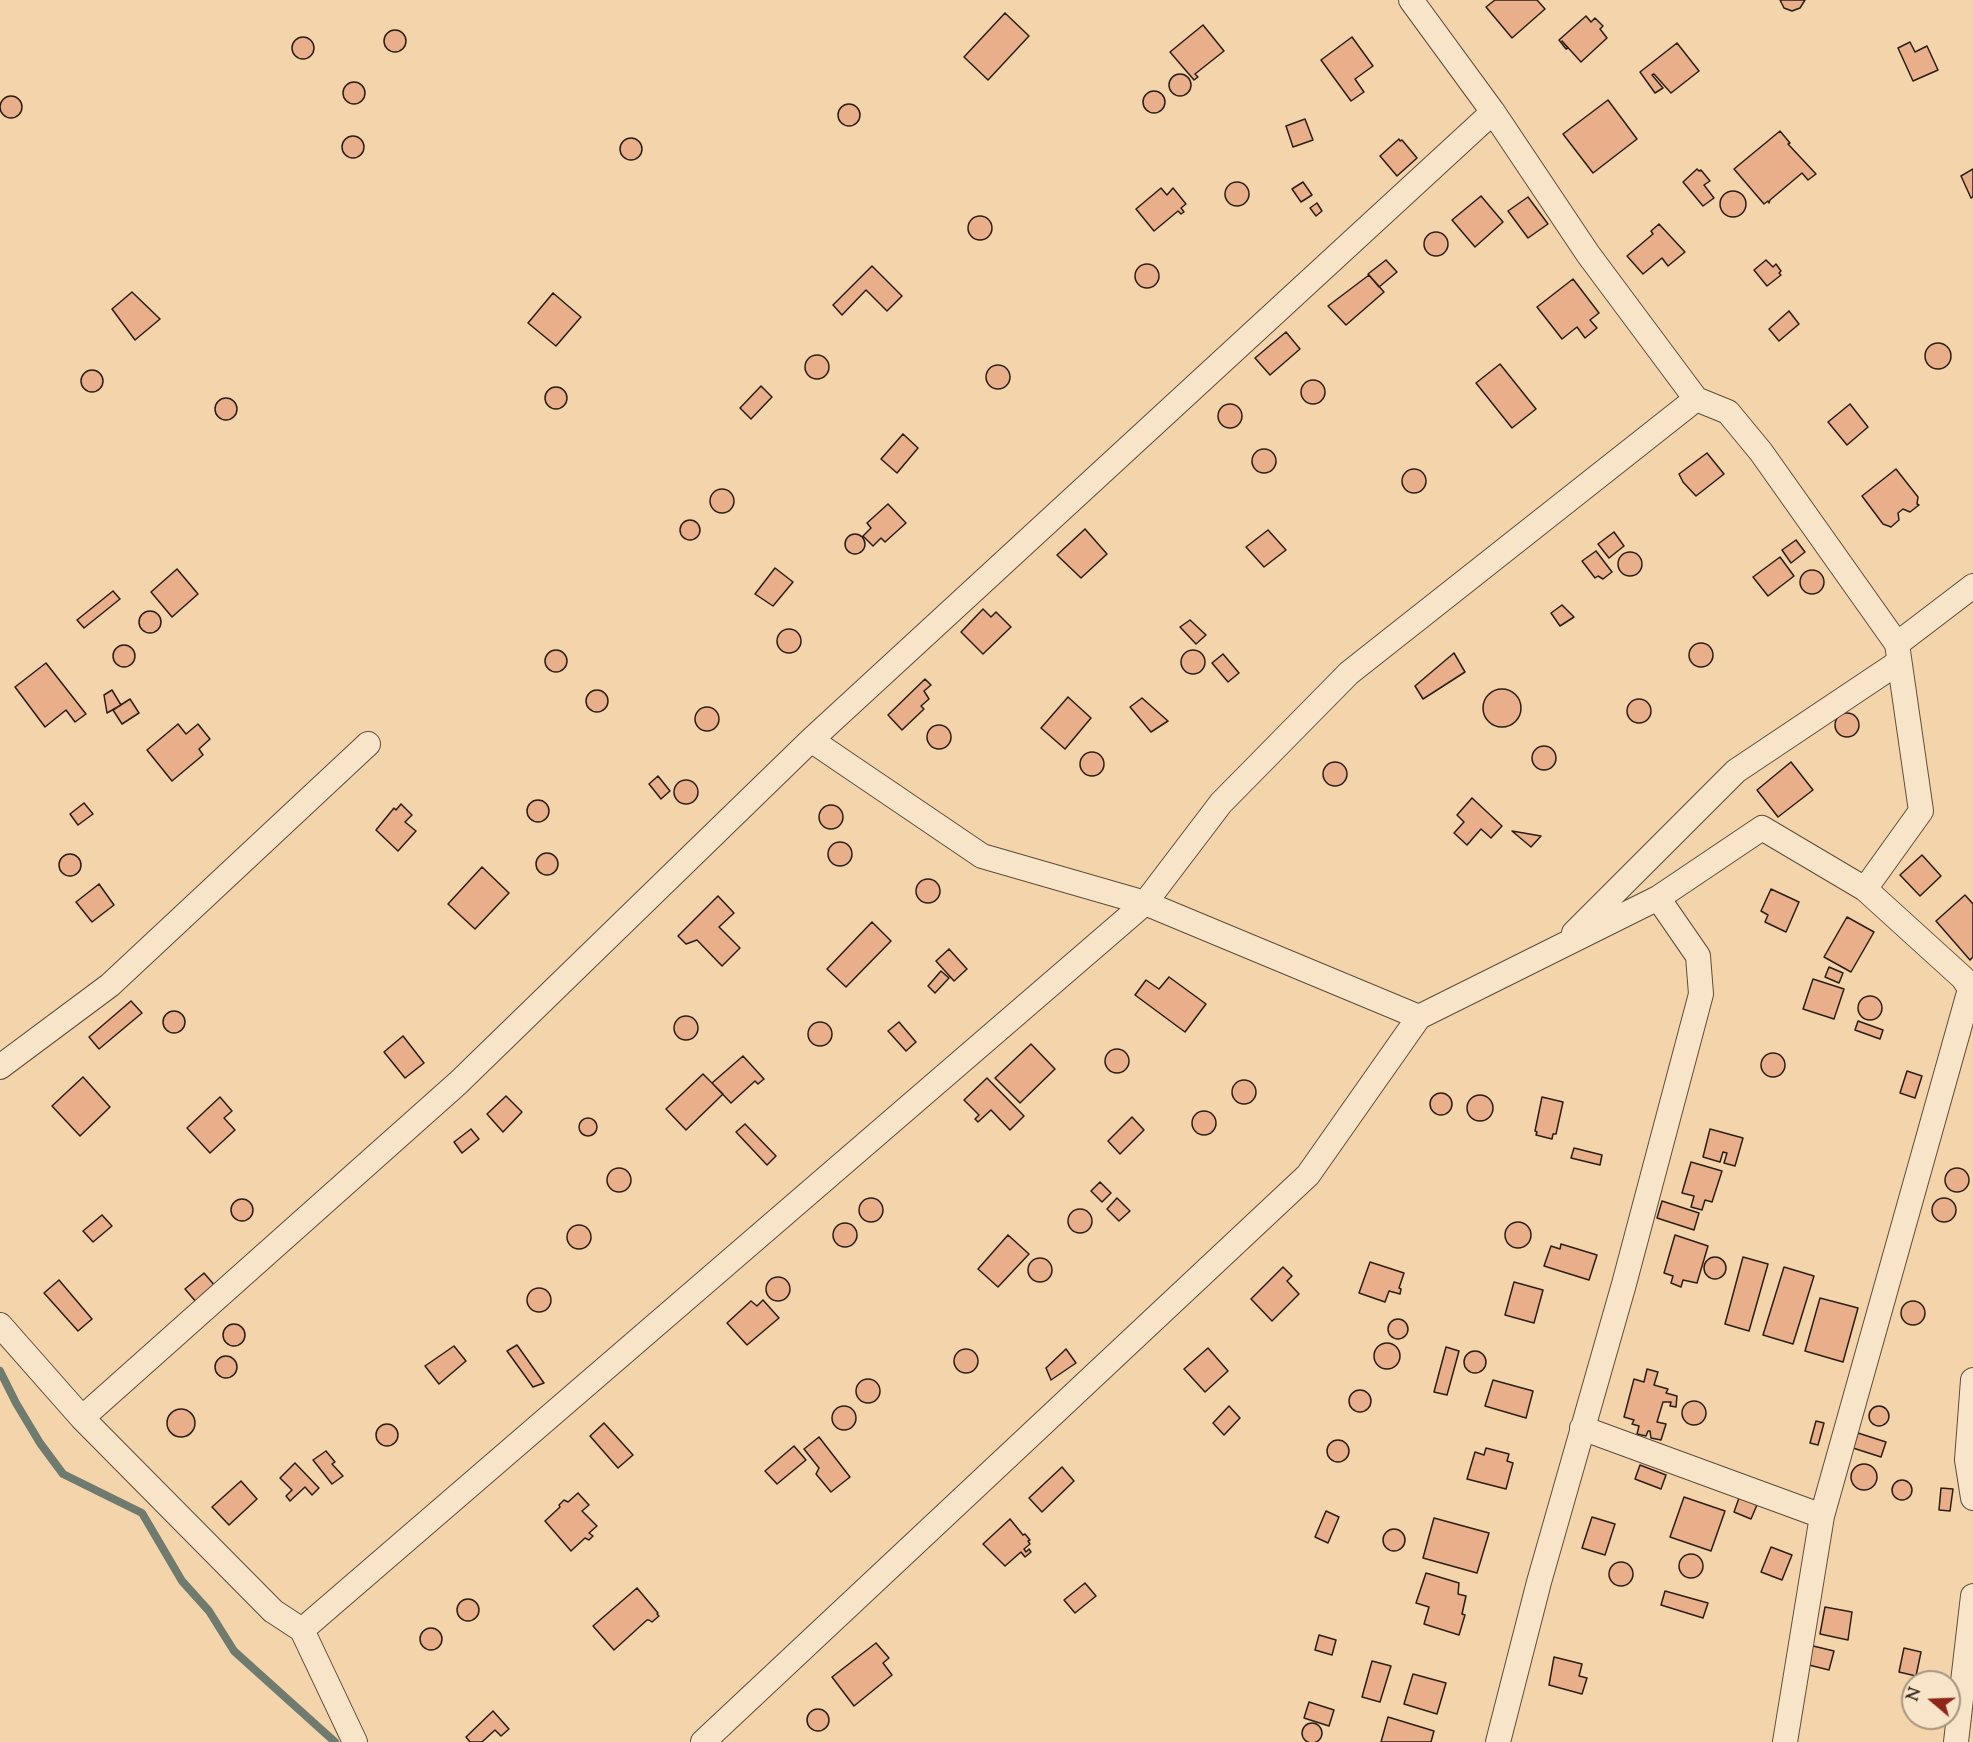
<!DOCTYPE html>
<html>
<head>
<meta charset="utf-8">
<style>
	body { margin:0 }
	#map { position:relative; width:1973px; height:1742px; overflow:hidden; background:#f4d5ab; font-family:"Sorts Mill Goudy",serif }
	canvas { display:block }
	.north { position:absolute; left:1901px; top:1670px; width:60px; height:60px; box-sizing:border-box; background:#f8e4c8; border:2px solid #a69580; border-radius:50%; rotate:289deg; font-size:16px; font-weight:700; line-height:24px; text-align:center; color:#2b1e13 }
	.north::after { content:''; display:block; margin:auto; width:21px; height:27px; background:#8f2418; clip-path:polygon(50% 0,100% 100%,50% 72%,0 100%) }
</style>
</head>
<body>
<div id="map">
<canvas width="1973" height="1742"></canvas>
<div class="north">N</div>
</div>
<script>
const g = document.querySelector('canvas').getContext('2d');
g.lineJoin = 'round';
const shape = rows => new Path2D(rows.map(r => 'M' + r).join(''));
function stroke(path, color, width, dash) { g.strokeStyle = color; g.lineWidth = width; g.lineCap = dash ? 'butt' : 'round'; g.setLineDash(dash || []); g.stroke(path); }
function fillPath(path, color) { g.fillStyle = color; g.fill(path, 'evenodd'); }
stroke(shape([
	[0,1371,16,1403,40,1443,63,1474,142,1513,182,1581,209,1611,234,1651,335,1742]
]), '#6f7b6e', 8);
const building = shape([
	[1495,0,1537,0,1545,9,1512,38,1486,7,1495,0],
	[1780,0,1805,0,1800,8,1792,11,1784,8,1780,0],
	[1005,13,1029,36,988,80,964,57,1005,13],
	[1586,16,1591,22,1595,18,1603,26,1600,29,1607,38,1581,62,1562,41,1568,48,1566,49,1559,40,1586,16],
	[1203,25,1224,51,1195,74,1198,77,1194,80,1170,52,1203,25],
	'384 41a11 11 0 1 1 22 0a11 11 0 1 1-22 0Z',
	'292 48a11 11 0 1 1 22 0a11 11 0 1 1-22 0Z',
	[1352,37,1373,66,1355,79,1364,92,1351,101,1321,60,1352,37],
	[1910,42,1915,52,1927,46,1938,70,1913,81,1898,48,1910,42],
	[1677,43,1699,71,1671,93,1654,74,1652,75,1663,88,1655,93,1640,72,1677,43],
	'1169 85a11 11 0 1 1 22 0a11 11 0 1 1-22 0Z',
	'343 93a11 11 0 1 1 22 0a11 11 0 1 1-22 0Z',
	'1143 102a11 11 0 1 1 22 0a11 11 0 1 1-22 0Z',
	'0 107a11 11 0 1 1 22 0a11 11 0 1 1-22 0Z',
	[1608,100,1637,139,1593,173,1563,134,1608,100],
	'838 115a11 11 0 1 1 22 0a11 11 0 1 1-22 0Z',
	[1305,119,1313,140,1293,147,1286,126,1305,119],
	[1780,131,1790,143,1788,144,1816,174,1808,180,1802,173,1770,200,1769,203,1768,201,1764,204,1734,169,1780,131],
	'342 147a11 11 0 1 1 22 0a11 11 0 1 1-22 0Z',
	'620 149a11 11 0 1 1 22 0a11 11 0 1 1-22 0Z',
	[1399,139,1400,141,1402,140,1417,158,1397,176,1380,156,1399,139],
	[1697,169,1699,171,1701,170,1710,181,1704,185,1714,198,1703,206,1683,182,1697,169],
	[1973,169,1973,197,1971,198,1961,176,1973,169],
	'1225 194a12 12 0 1 1 24 0a12 12 0 1 1-24 0Z',
	[1303,182,1312,195,1301,202,1292,189,1303,182],
	[1161,188,1167,195,1173,188,1186,204,1181,208,1184,212,1181,214,1178,211,1154,231,1136,209,1161,188],
	'1720 204a13 13 0 1 1 26 0a13 13 0 1 1-26 0Z',
	[1481,196,1503,222,1475,247,1452,220,1481,196],
	[1528,197,1548,224,1528,238,1508,211,1528,197],
	[1317,203,1322,211,1316,216,1310,208,1317,203],
	'968 228a12 12 0 1 1 24 0a12 12 0 1 1-24 0Z',
	[1659,224,1685,252,1668,266,1662,258,1643,274,1627,256,1653,234,1651,231,1659,224],
	'1424 244a12 12 0 1 1 24 0a12 12 0 1 1-24 0Z',
	[1386,260,1397,272,1379,287,1368,274,1386,260],
	[1766,260,1773,267,1776,264,1781,271,1779,273,1781,275,1767,286,1754,270,1766,260],
	'1135 276a12 12 0 1 1 24 0a12 12 0 1 1-24 0Z',
	[872,266,902,296,887,311,866,290,842,315,833,305,872,266],
	[1369,275,1384,292,1346,325,1328,306,1369,275],
	[1573,279,1599,313,1590,320,1597,328,1585,338,1577,327,1562,339,1537,307,1573,279],
	[132,292,160,319,135,340,112,309,132,292],
	[553,293,581,317,556,346,528,323,553,293],
	[1789,311,1799,324,1779,341,1769,329,1789,311],
	[1286,332,1300,349,1270,375,1255,358,1286,332],
	'1925 356a13 13 0 1 1 26 0a13 13 0 1 1-26 0Z',
	'805 367a12 12 0 1 1 24 0a12 12 0 1 1-24 0Z',
	[1500,364,1536,409,1512,428,1476,383,1500,364],
	'986 377a12 12 0 1 1 24 0a12 12 0 1 1-24 0Z',
	'81 381a11 11 0 1 1 22 0a11 11 0 1 1-22 0Z',
	'1301 392a12 12 0 1 1 24 0a12 12 0 1 1-24 0Z',
	[761,386,772,397,751,419,740,408,761,386],
	'545 398a11 11 0 1 1 22 0a11 11 0 1 1-22 0Z',
	'215 409a11 11 0 1 1 22 0a11 11 0 1 1-22 0Z',
	'1218 416a12 12 0 1 1 24 0a12 12 0 1 1-24 0Z',
	[1850,404,1868,427,1847,445,1828,422,1850,404],
	[903,434,918,448,897,473,881,459,903,434],
	'1252 461a12 12 0 1 1 24 0a12 12 0 1 1-24 0Z',
	[1707,453,1724,474,1696,496,1683,482,1679,474,1707,453],
	'1402 481a12 12 0 1 1 24 0a12 12 0 1 1-24 0Z',
	[1896,469,1918,497,1917,504,1919,505,1910,512,1903,509,1898,513,1899,520,1891,527,1883,524,1862,496,1896,469],
	'710 501a12 12 0 1 1 24 0a12 12 0 1 1-24 0Z',
	[888,504,906,523,885,542,881,538,873,546,863,536,871,528,867,523,888,504],
	'680 530a10 10 0 1 1 20 0a10 10 0 1 1-20 0Z',
	[1085,529,1107,554,1081,578,1057,555,1085,529],
	[1268,530,1286,550,1264,567,1246,547,1268,530],
	[1614,532,1624,546,1609,558,1598,544,1614,532],
	'845 544a10 10 0 1 1 20 0a10 10 0 1 1-20 0Z',
	[1796,540,1805,552,1791,563,1782,550,1796,540],
	[1596,551,1612,572,1603,579,1598,576,1595,578,1582,561,1596,551],
	'1618 564a12 12 0 1 1 24 0a12 12 0 1 1-24 0Z',
	[1780,557,1794,576,1768,596,1753,577,1780,557],
	[775,568,793,582,773,606,755,594,775,568],
	[177,569,198,594,172,617,151,592,177,569],
	'1800 582a12 12 0 1 1 24 0a12 12 0 1 1-24 0Z',
	[113,591,120,599,84,628,77,620,113,591],
	[1562,605,1574,617,1560,626,1551,613,1562,605],
	[983,609,991,617,996,612,1011,627,983,654,961,632,983,609],
	'139 622a11 11 0 1 1 22 0a11 11 0 1 1-22 0Z',
	[1190,620,1206,635,1196,644,1180,627,1190,620],
	'777 641a12 12 0 1 1 24 0a12 12 0 1 1-24 0Z',
	'1689 655a12 12 0 1 1 24 0a12 12 0 1 1-24 0Z',
	'113 656a11 11 0 1 1 22 0a11 11 0 1 1-22 0Z',
	'1181 662a12 12 0 1 1 24 0a12 12 0 1 1-24 0Z',
	'545 661a11 11 0 1 1 22 0a11 11 0 1 1-22 0Z',
	[1454,653,1465,672,1423,699,1415,686,1454,653],
	[1223,654,1239,673,1228,682,1212,663,1223,654],
	[46,663,86,714,75,722,66,710,45,727,15,687,46,663],
	[925,679,931,685,924,691,929,699,921,706,924,709,902,730,888,715,925,679],
	'1483 708a19 19 0 1 1 38 0a19 19 0 1 1-38 0Z',
	'586 701a11 11 0 1 1 22 0a11 11 0 1 1-22 0Z',
	[112,690,121,705,107,713,104,695,112,690],
	[1068,697,1091,718,1065,749,1041,728,1068,697],
	[1142,698,1168,721,1151,732,1130,707,1142,698],
	'1627 711a12 12 0 1 1 24 0a12 12 0 1 1-24 0Z',
	[130,699,139,713,122,724,113,710,130,699],
	'695 719a12 12 0 1 1 24 0a12 12 0 1 1-24 0Z',
	'1835 725a12 12 0 1 1 24 0a12 12 0 1 1-24 0Z',
	[178,724,186,734,198,724,210,739,199,749,203,755,172,781,147,750,178,724],
	'927 737a12 12 0 1 1 24 0a12 12 0 1 1-24 0Z',
	'1532 758a12 12 0 1 1 24 0a12 12 0 1 1-24 0Z',
	'1080 764a12 12 0 1 1 24 0a12 12 0 1 1-24 0Z',
	'1323 774a12 12 0 1 1 24 0a12 12 0 1 1-24 0Z',
	[1791,762,1813,790,1778,817,1757,790,1791,762],
	[658,776,670,791,661,799,649,784,658,776],
	'674 792a12 12 0 1 1 24 0a12 12 0 1 1-24 0Z',
	[1472,798,1502,826,1491,838,1481,829,1467,845,1454,833,1464,822,1457,815,1472,798],
	'527 811a11 11 0 1 1 22 0a11 11 0 1 1-22 0Z',
	[84,803,93,814,78,825,70,814,84,803],
	[401,804,412,815,405,822,416,831,398,851,376,830,394,808,396,810,401,804],
	'819 817a12 12 0 1 1 24 0a12 12 0 1 1-24 0Z',
	[1512,831,1541,836,1531,847,1512,831],
	'828 854a12 12 0 1 1 24 0a12 12 0 1 1-24 0Z',
	'536 864a11 11 0 1 1 22 0a11 11 0 1 1-22 0Z',
	'59 865a11 11 0 1 1 22 0a11 11 0 1 1-22 0Z',
	[1922,855,1941,876,1920,896,1900,875,1922,855],
	[482,867,509,893,475,929,448,904,482,867],
	'916 891a12 12 0 1 1 24 0a12 12 0 1 1-24 0Z',
	[99,884,114,905,92,922,76,902,99,884],
	[1771,889,1799,902,1786,932,1765,922,1768,915,1761,911,1771,889],
	[1965,895,1973,904,1973,957,1970,960,1936,921,1965,895],
	[718,896,734,913,719,927,740,948,722,966,697,940,686,944,678,936,718,896],
	[1847,917,1874,932,1851,972,1824,957,1847,917],
	[872,922,891,941,846,987,827,969,872,922],
	[949,949,967,969,954,981,936,961,949,949],
	[1829,967,1843,973,1839,983,1825,977,1829,967],
	[941,971,949,978,935,993,928,986,941,971],
	[1169,977,1206,1004,1185,1032,1135,995,1146,980,1159,989,1169,977],
	[1813,979,1844,989,1834,1019,1803,1009,1813,979],
	'1858 1008a12 12 0 1 1 24 0a12 12 0 1 1-24 0Z',
	[131,1001,142,1013,99,1049,89,1037,131,1001],
	'163 1022a11 11 0 1 1 22 0a11 11 0 1 1-22 0Z',
	'674 1028a12 12 0 1 1 24 0a12 12 0 1 1-24 0Z',
	[1858,1021,1883,1030,1880,1039,1855,1030,1858,1021],
	'808 1034a12 12 0 1 1 24 0a12 12 0 1 1-24 0Z',
	[899,1022,916,1042,906,1051,888,1031,899,1022],
	[403,1036,424,1063,405,1078,384,1052,403,1036],
	[1031,1044,1055,1069,1020,1103,995,1078,1031,1044],
	'1105 1061a12 12 0 1 1 24 0a12 12 0 1 1-24 0Z',
	'1761 1065a12 12 0 1 1 24 0a12 12 0 1 1-24 0Z',
	[743,1056,764,1079,758,1084,755,1081,731,1103,712,1083,743,1056],
	[1907,1071,1922,1076,1915,1098,1900,1093,1907,1071],
	[703,1074,723,1094,686,1130,666,1109,703,1074],
	[83,1077,110,1107,80,1136,52,1106,83,1077],
	[987,1078,1024,1116,1010,1130,991,1110,978,1122,975,1119,979,1115,964,1100,987,1078],
	'1232 1092a12 12 0 1 1 24 0a12 12 0 1 1-24 0Z',
	'1430 1104a11 11 0 1 1 22 0a11 11 0 1 1-22 0Z',
	'1467 1108a13 13 0 1 1 26 0a13 13 0 1 1-26 0Z',
	[506,1096,522,1112,503,1132,487,1114,506,1096],
	[220,1097,232,1111,224,1118,235,1130,210,1153,187,1128,220,1097],
	[1542,1097,1563,1102,1556,1134,1553,1134,1552,1139,1536,1135,1537,1132,1535,1131,1542,1097],
	'1192 1123a12 12 0 1 1 24 0a12 12 0 1 1-24 0Z',
	[1132,1117,1144,1130,1120,1154,1108,1141,1132,1117],
	'579 1127a9 9 0 1 1 18 0a9 9 0 1 1-18 0Z',
	[745,1124,776,1156,767,1165,736,1132,745,1124],
	[471,1129,479,1139,462,1153,454,1142,471,1129],
	[1710,1129,1743,1138,1735,1166,1724,1163,1727,1153,1723,1152,1720,1162,1703,1157,1710,1129],
	[1574,1148,1602,1155,1600,1165,1571,1158,1574,1148],
	[1691,1162,1722,1171,1712,1202,1705,1200,1702,1210,1691,1207,1694,1196,1682,1193,1691,1162],
	'1945 1180a12 12 0 1 1 24 0a12 12 0 1 1-24 0Z',
	'607 1180a12 12 0 1 1 24 0a12 12 0 1 1-24 0Z',
	[1100,1182,1111,1193,1102,1202,1091,1191,1100,1182],
	'859 1210a12 12 0 1 1 24 0a12 12 0 1 1-24 0Z',
	'1932 1210a12 12 0 1 1 24 0a12 12 0 1 1-24 0Z',
	[1117,1198,1130,1211,1119,1221,1107,1209,1117,1198],
	'231 1210a11 11 0 1 1 22 0a11 11 0 1 1-22 0Z',
	[1662,1201,1699,1213,1694,1230,1657,1218,1662,1201],
	'1068 1221a12 12 0 1 1 24 0a12 12 0 1 1-24 0Z',
	[102,1215,112,1226,93,1242,83,1231,102,1215],
	'1505 1235a13 13 0 1 1 26 0a13 13 0 1 1-26 0Z',
	'833 1235a12 12 0 1 1 24 0a12 12 0 1 1-24 0Z',
	'567 1237a12 12 0 1 1 24 0a12 12 0 1 1-24 0Z',
	[1008,1235,1029,1254,998,1287,978,1269,1008,1235],
	[1675,1235,1708,1246,1697,1283,1683,1280,1681,1287,1671,1283,1673,1276,1664,1273,1675,1235],
	[1561,1244,1597,1255,1589,1280,1544,1266,1551,1246,1560,1249,1561,1244],
	[1743,1257,1768,1264,1749,1331,1725,1324,1743,1257],
	'1704 1268a11 11 0 1 1 22 0a11 11 0 1 1-22 0Z',
	'1028 1270a12 12 0 1 1 24 0a12 12 0 1 1-24 0Z',
	[1370,1262,1404,1273,1399,1288,1401,1289,1400,1294,1389,1291,1385,1302,1359,1293,1370,1262],
	[1283,1267,1292,1276,1287,1281,1299,1294,1272,1321,1251,1299,1283,1267],
	[1784,1267,1814,1276,1793,1344,1763,1335,1784,1267],
	[204,1273,216,1287,197,1303,185,1289,204,1273],
	'766 1289a12 12 0 1 1 24 0a12 12 0 1 1-24 0Z',
	[59,1280,92,1319,78,1331,44,1293,59,1280],
	[1514,1282,1543,1290,1534,1323,1505,1315,1514,1282],
	'527 1300a12 12 0 1 1 24 0a12 12 0 1 1-24 0Z',
	[1820,1298,1858,1308,1843,1362,1805,1351,1820,1298],
	[763,1300,779,1318,747,1345,727,1323,751,1301,757,1306,763,1300],
	'1901 1313a12 12 0 1 1 24 0a12 12 0 1 1-24 0Z',
	'1388 1329a10 10 0 1 1 20 0a10 10 0 1 1-20 0Z',
	'223 1335a11 11 0 1 1 22 0a11 11 0 1 1-22 0Z',
	'1374 1356a13 13 0 1 1 26 0a13 13 0 1 1-26 0Z',
	[517,1345,544,1383,533,1387,507,1351,517,1345],
	[454,1346,466,1361,439,1384,425,1366,454,1346],
	[1446,1347,1459,1351,1447,1395,1434,1392,1446,1347],
	[1208,1348,1228,1371,1205,1392,1184,1369,1208,1348],
	'954 1361a12 12 0 1 1 24 0a12 12 0 1 1-24 0Z',
	[1066,1349,1076,1363,1051,1380,1046,1368,1066,1349],
	'1464 1362a11 11 0 1 1 22 0a11 11 0 1 1-22 0Z',
	'215 1367a11 11 0 1 1 22 0a11 11 0 1 1-22 0Z',
	[1647,1369,1658,1372,1654,1385,1668,1389,1666,1393,1677,1396,1676,1407,1670,1406,1671,1402,1663,1402,1657,1422,1666,1424,1661,1440,1651,1438,1650,1431,1648,1431,1646,1436,1637,1434,1639,1426,1632,1424,1634,1420,1624,1417,1634,1379,1644,1382,1647,1369],
	'856 1391a12 12 0 1 1 24 0a12 12 0 1 1-24 0Z',
	[1493,1380,1533,1391,1526,1418,1485,1406,1493,1380],
	'1349 1401a11 11 0 1 1 22 0a11 11 0 1 1-22 0Z',
	'1682 1413a12 12 0 1 1 24 0a12 12 0 1 1-24 0Z',
	'832 1418a12 12 0 1 1 24 0a12 12 0 1 1-24 0Z',
	[1229,1406,1240,1418,1224,1435,1213,1423,1229,1406],
	'1869 1416a10 10 0 1 1 20 0a10 10 0 1 1-20 0Z',
	'167 1423a14 14 0 1 1 28 0a14 14 0 1 1-28 0Z',
	[1816,1421,1824,1423,1818,1445,1810,1443,1816,1421],
	[604,1423,633,1455,618,1468,590,1436,604,1423],
	'376 1435a11 11 0 1 1 22 0a11 11 0 1 1-22 0Z',
	[1858,1433,1886,1442,1881,1457,1853,1448,1858,1433],
	[819,1437,850,1477,831,1492,816,1474,819,1468,804,1449,819,1437],
	'1327 1451a11 11 0 1 1 22 0a11 11 0 1 1-22 0Z',
	[794,1446,806,1460,777,1484,765,1471,794,1446],
	[1486,1448,1509,1454,1507,1461,1513,1463,1506,1489,1467,1479,1475,1452,1484,1455,1486,1448],
	[326,1451,335,1462,332,1464,343,1476,332,1484,313,1460,326,1451],
	[295,1463,319,1488,312,1495,305,1487,290,1501,286,1496,292,1490,280,1478,295,1463],
	'1851 1477a13 13 0 1 1 26 0a13 13 0 1 1-26 0Z',
	[1640,1465,1666,1475,1661,1489,1635,1479,1640,1465],
	[1062,1467,1074,1481,1042,1512,1029,1498,1062,1467],
	'1892 1490a10 10 0 1 1 20 0a10 10 0 1 1-20 0Z',
	[241,1481,257,1499,229,1525,212,1507,241,1481],
	[1941,1488,1953,1489,1950,1511,1939,1510,1941,1488],
	[578,1493,589,1505,582,1511,597,1526,589,1533,593,1536,589,1540,585,1538,571,1551,545,1521,560,1507,559,1505,564,1500,568,1502,578,1493],
	[1684,1497,1725,1511,1711,1551,1670,1537,1684,1497],
	[1739,1498,1757,1505,1751,1519,1734,1512,1739,1498],
	[1326,1511,1339,1517,1328,1543,1315,1537,1326,1511],
	[1592,1517,1615,1524,1605,1555,1582,1548,1592,1517],
	[1434,1518,1489,1533,1477,1573,1423,1558,1434,1518],
	[1010,1519,1023,1535,1025,1534,1030,1540,1028,1541,1030,1544,1024,1549,1026,1552,1029,1549,1031,1552,1025,1557,1021,1552,1005,1566,983,1544,1010,1519],
	'1383 1540a11 11 0 1 1 22 0a11 11 0 1 1-22 0Z',
	[1771,1547,1792,1555,1782,1580,1761,1572,1771,1547],
	'1679 1566a12 12 0 1 1 24 0a12 12 0 1 1-24 0Z',
	'1609 1574a12 12 0 1 1 24 0a12 12 0 1 1-24 0Z',
	[1426,1573,1459,1583,1458,1594,1466,1596,1462,1614,1465,1615,1459,1635,1424,1624,1429,1607,1416,1603,1426,1573],
	[1085,1583,1096,1596,1075,1613,1064,1600,1085,1583],
	[637,1588,658,1613,657,1614,659,1616,652,1622,649,1620,647,1620,614,1650,593,1626,637,1588],
	[1665,1591,1708,1603,1703,1618,1661,1605,1665,1591],
	'457 1610a11 11 0 1 1 22 0a11 11 0 1 1-22 0Z',
	[1825,1607,1852,1612,1848,1640,1820,1634,1825,1607],
	'420 1639a11 11 0 1 1 22 0a11 11 0 1 1-22 0Z',
	[1319,1635,1336,1640,1332,1655,1315,1650,1319,1635],
	[876,1643,889,1658,883,1663,892,1675,854,1706,832,1677,876,1643],
	[1809,1645,1834,1651,1829,1670,1805,1664,1809,1645],
	[1904,1648,1921,1652,1916,1676,1899,1672,1904,1648],
	[1554,1657,1582,1664,1579,1676,1587,1678,1582,1694,1549,1685,1554,1657],
	[1372,1661,1391,1666,1380,1702,1362,1697,1372,1661],
	[1413,1674,1446,1683,1437,1714,1404,1704,1413,1674],
	[1309,1702,1334,1710,1329,1726,1304,1718,1309,1702],
	'807 1720a11 11 0 1 1 22 0a11 11 0 1 1-22 0Z',
	[493,1711,509,1729,501,1736,495,1730,482,1742,470,1742,466,1737,493,1711],
	[1388,1717,1434,1731,1431,1742,1381,1742,1388,1717],
	'1302 1733a10 10 0 1 1 20 0a10 10 0 1 1-20 0Z'
]);
fillPath(building, '#e9ae8a');
stroke(building, '#2b1e13', 1.5);
const minor = shape([
	[1411,0,1493,112,1588,254,1696,399,1728,412,1761,452,1897,644,1921,811,1865,889],
	[1897,644,1973,586],
	[811,740,982,856,1145,903,1221,803,1349,673,1696,399],
	[1574,933,1736,771,1899,662],
	[0,1067,110,985,368,744],
	[0,1325,82,1418,273,1611,302,1630,355,1742],
	[1973,1380,1967,1460,1973,1498],
	[82,1418,458,1083,811,740,1493,112],
	[1582,1428,1822,1516],
	[302,1630,1145,903,1419,1017,1658,898,1762,828,1865,889,1963,978,1973,993],
	[703,1742,1308,1175,1419,1017],
	[1498,1742,1539,1582,1624,1284,1701,994,1698,956,1658,898],
	[1785,1742,1822,1516,1970,989],
	[1956,1742,1973,1596]
]);
stroke(minor, '#5d4c39', 26);
stroke(minor, '#f8e4c8', 24);
</script>
</body>
</html>
